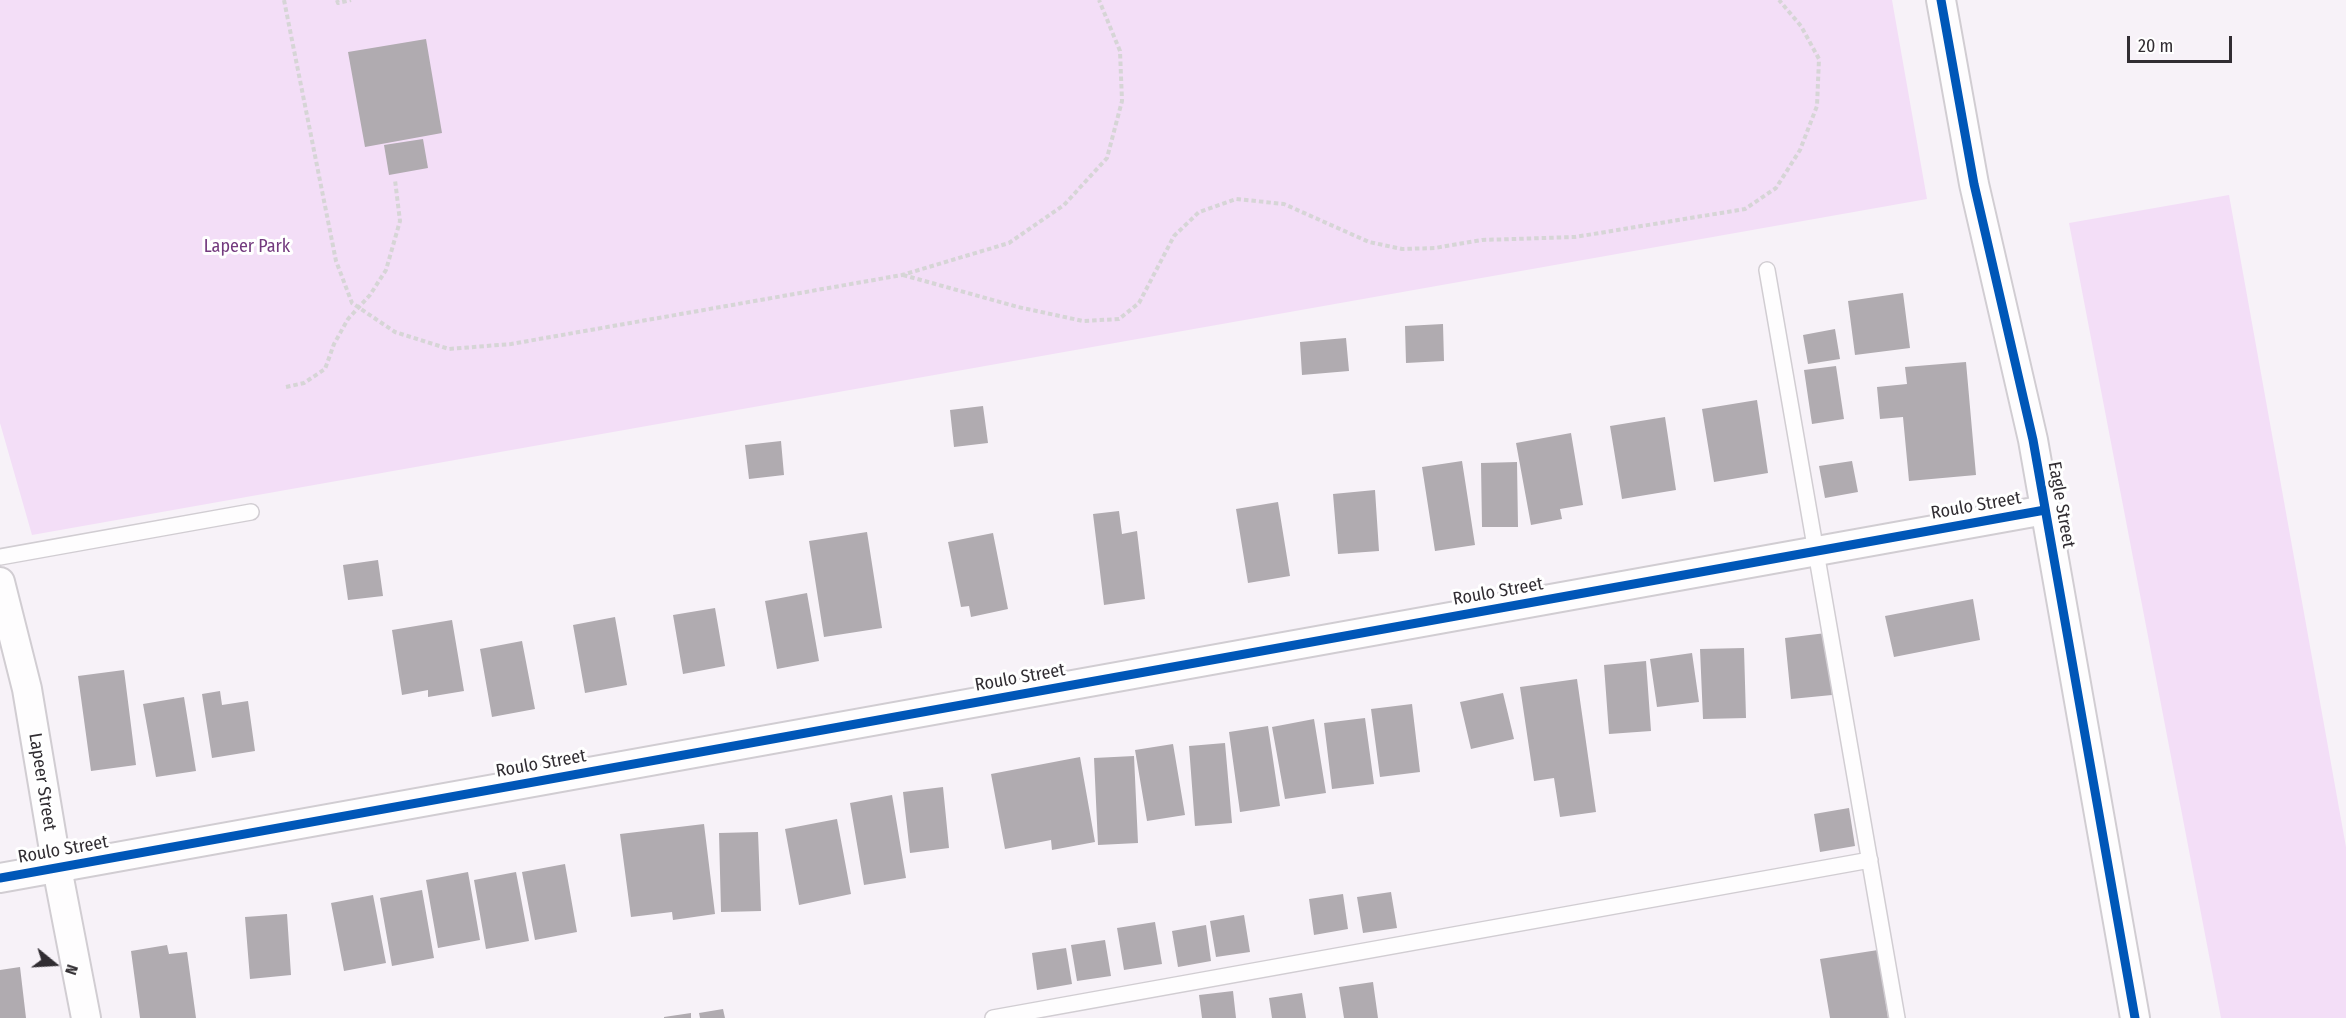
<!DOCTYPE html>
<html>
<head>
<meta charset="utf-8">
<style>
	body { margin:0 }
	#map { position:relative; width:2346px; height:1018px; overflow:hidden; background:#f7f2f8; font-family:"Fira Sans Condensed",sans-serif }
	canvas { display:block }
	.north { position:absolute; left:24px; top:934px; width:60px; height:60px; -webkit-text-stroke:4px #fff; paint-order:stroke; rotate:108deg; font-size:16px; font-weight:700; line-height:24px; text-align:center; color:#312d32 }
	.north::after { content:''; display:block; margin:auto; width:21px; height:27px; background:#312d32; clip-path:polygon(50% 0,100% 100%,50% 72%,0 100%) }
	.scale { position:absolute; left:2127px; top:36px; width:105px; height:27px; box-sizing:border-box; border:3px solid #312d32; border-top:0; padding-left:8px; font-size:18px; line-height:21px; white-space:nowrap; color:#312d32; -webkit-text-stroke:4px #fff; paint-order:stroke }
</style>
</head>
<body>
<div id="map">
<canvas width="2346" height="1018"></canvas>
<div class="north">N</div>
<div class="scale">20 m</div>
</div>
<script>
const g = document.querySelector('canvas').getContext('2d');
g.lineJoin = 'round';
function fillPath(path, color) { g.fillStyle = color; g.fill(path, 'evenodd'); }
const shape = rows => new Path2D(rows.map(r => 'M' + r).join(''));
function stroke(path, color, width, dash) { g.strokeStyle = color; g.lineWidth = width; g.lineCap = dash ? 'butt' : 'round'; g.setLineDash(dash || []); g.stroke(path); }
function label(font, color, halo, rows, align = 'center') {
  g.font = font + ' "Fira Sans Condensed",sans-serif'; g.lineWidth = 6; g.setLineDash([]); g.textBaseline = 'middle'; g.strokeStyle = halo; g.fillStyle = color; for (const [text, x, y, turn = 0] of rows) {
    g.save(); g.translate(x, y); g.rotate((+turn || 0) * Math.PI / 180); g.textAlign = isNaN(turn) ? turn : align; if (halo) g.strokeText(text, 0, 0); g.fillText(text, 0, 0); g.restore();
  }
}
fillPath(shape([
	[0,0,1892,0,1927,199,32,535,0,423],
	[2229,195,2346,847,2346,1018,2221,1018,2069,223]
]), '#f3def7');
fillPath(shape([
	[426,39,442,133,365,147,348,52],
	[423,139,428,168,389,175,384,145],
	[1903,293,1910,348,1855,355,1848,301],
	[1443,324,1444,361,1406,363,1405,326],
	[1835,329,1840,359,1808,364,1803,335],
	[1346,338,1349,371,1302,375,1300,342],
	[1966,362,1976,475,1909,481,1903,417,1880,419,1877,387,1907,384,1905,367],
	[1836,366,1844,419,1812,424,1804,370],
	[1757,400,1768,473,1714,482,1702,409],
	[983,406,988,443,954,447,950,410],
	[1665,417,1676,490,1622,499,1610,426],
	[1571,433,1583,505,1560,509,1562,519,1531,525,1516,443],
	[781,441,784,475,749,479,745,445],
	[1462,461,1475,545,1435,551,1422,467],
	[1852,461,1858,492,1825,498,1819,466],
	[1517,462,1518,527,1482,527,1481,463],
	[1375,490,1379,551,1338,554,1333,494],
	[1278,502,1290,576,1248,583,1236,509],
	[1119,511,1122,534,1137,531,1145,599,1104,605,1093,514],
	[867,532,882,628,824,637,809,541],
	[993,533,1008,609,971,617,969,606,961,607,948,542],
	[378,560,383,596,348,600,343,565],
	[807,593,819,661,777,669,765,601],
	[1973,599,1980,640,1894,657,1885,616],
	[715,608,725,666,683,674,673,615],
	[615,617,627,685,585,693,573,625],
	[452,620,464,691,428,697,428,690,402,695,392,630],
	[1826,633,1832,695,1791,699,1785,638],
	[522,641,535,709,492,717,480,649],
	[1744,648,1746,718,1703,719,1700,649],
	[1692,653,1699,702,1657,707,1650,659],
	[1646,661,1651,731,1609,734,1604,665],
	[124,670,136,765,91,771,78,676],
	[1577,679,1596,812,1560,817,1554,778,1534,781,1520,687],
	[220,691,222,705,248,701,255,751,212,758,202,694],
	[1503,693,1514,739,1471,749,1460,702],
	[184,697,196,771,156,777,143,704],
	[1412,704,1420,772,1380,777,1371,709],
	[1365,718,1374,784,1332,789,1324,723],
	[1314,719,1326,793,1285,799,1272,727],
	[1268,726,1280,806,1240,812,1229,732],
	[1225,743,1232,823,1195,826,1189,746],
	[1173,744,1185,815,1147,821,1135,750],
	[1134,756,1138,843,1098,845,1094,758],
	[1080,757,1095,842,1052,850,1051,840,1005,849,991,774],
	[943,787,949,848,910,853,903,792],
	[892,795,906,878,864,885,850,803],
	[1849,808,1855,846,1820,852,1814,814],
	[837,819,851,894,799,905,785,829],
	[704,824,715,914,673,920,672,912,631,917,620,834],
	[758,832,761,911,721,912,719,833],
	[565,864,577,932,535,940,522,872],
	[468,872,480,940,438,948,426,880],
	[516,872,529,941,486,949,474,880],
	[422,890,434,958,392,966,380,898],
	[1391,892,1397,928,1363,933,1357,897],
	[1343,894,1348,929,1314,935,1309,899],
	[373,895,386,963,344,971,331,903],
	[287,914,291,975,250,979,245,917],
	[1244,915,1250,952,1216,957,1210,921],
	[1155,922,1162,964,1124,970,1117,928],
	[1206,925,1211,961,1178,967,1172,931],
	[1105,940,1111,976,1077,981,1071,945],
	[167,945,169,954,187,952,196,1018,140,1018,131,951],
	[1066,948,1072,984,1037,990,1032,953],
	[1878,950,1888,1018,1830,1018,1820,959],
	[20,967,26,1018,0,1018,0,970],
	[1373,982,1378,1018,1344,1018,1339,987],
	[1233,991,1236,1018,1202,1018,1199,995],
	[1302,993,1306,1018,1272,1018,1269,998],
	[723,1009,725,1018,700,1018,699,1013],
	[691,1013,691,1018,664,1018,664,1017]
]), '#b0abb0');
const service = shape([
	[1767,270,1897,1018],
	[0,557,251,512],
	[993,1018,1870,860]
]);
const minor = shape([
	[1941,0,1974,184,2033,440,2135,1018],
	[0,582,27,689,57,868,86,1018],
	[0,878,2045,510]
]);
stroke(service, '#d1cdd2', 18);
stroke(minor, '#d1cdd2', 32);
stroke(shape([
	[284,0,336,261,352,303,395,332,449,349,511,344,902,275,1009,243,1064,205,1107,158,1122,101,1120,51,1099,0],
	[337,0,338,3,351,0],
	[903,275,1018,307,1083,321,1119,319,1139,303,1174,236,1199,212,1236,199,1284,204,1369,242,1402,249,1435,248,1482,240,1575,237,1745,209,1776,188,1800,150,1817,106,1819,59,1801,26,1779,0],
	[286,387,304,383,325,369,334,344,348,319,370,295,386,270,400,221,395,180]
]), '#d6d5d6', 4, [4.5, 3]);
stroke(service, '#fefdfe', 15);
stroke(minor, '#fefdfe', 28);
stroke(shape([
	[1941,0,1974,184,2033,440,2135,1018],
	[0,878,2045,510]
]), '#0057b8', 9);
label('18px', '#733a7e', '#fff', [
	["Lapeer Park",247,247]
]);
label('18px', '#312d32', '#fff', [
	["Eagle Street",2061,505,80],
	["Roulo Street",1976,506,-10],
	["Roulo Street",1498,592,-10],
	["Roulo Street",1020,678,-10],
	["Roulo Street",541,764,-10],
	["Lapeer Street",42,782,81],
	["Roulo Street",63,850,-10]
]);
</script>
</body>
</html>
